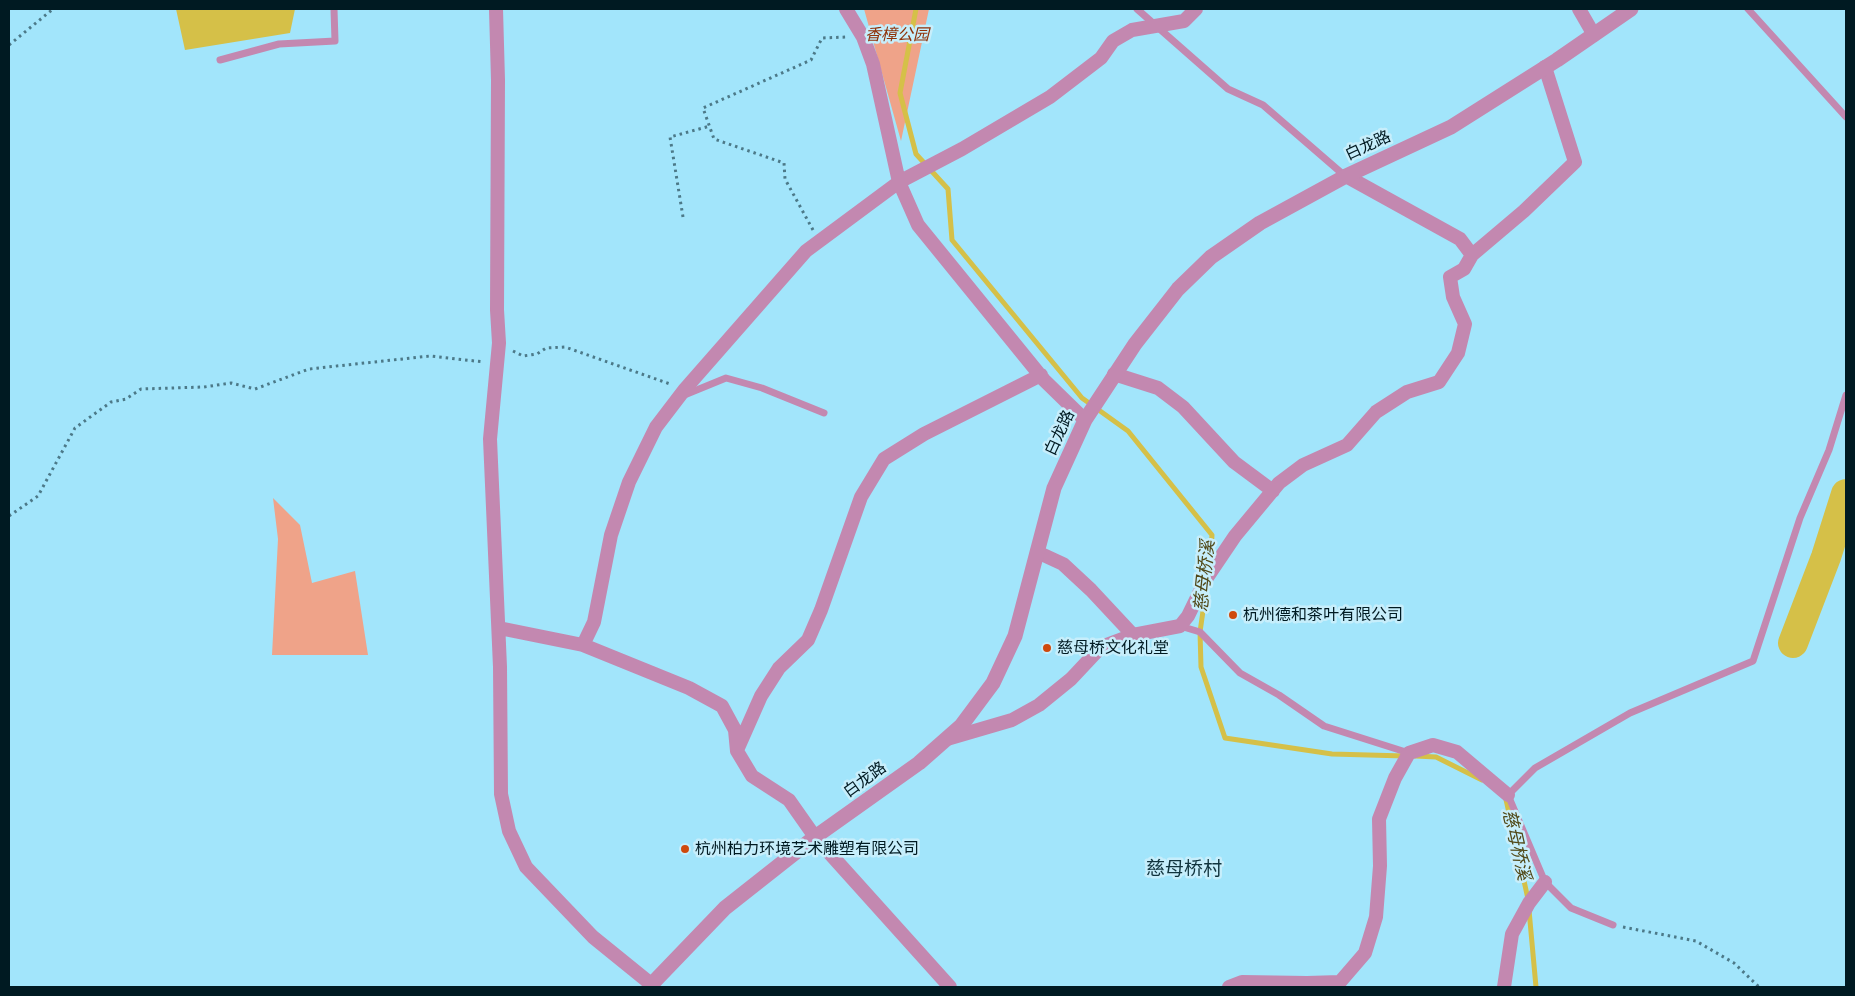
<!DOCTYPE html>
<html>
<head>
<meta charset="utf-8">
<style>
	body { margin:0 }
	#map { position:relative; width:1855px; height:996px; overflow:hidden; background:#a2e5fb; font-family:"Zilla Slab",serif }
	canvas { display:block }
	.frame { position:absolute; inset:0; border:10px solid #001a22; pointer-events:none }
</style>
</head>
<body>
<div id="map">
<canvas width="1855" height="996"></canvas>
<div class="frame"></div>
</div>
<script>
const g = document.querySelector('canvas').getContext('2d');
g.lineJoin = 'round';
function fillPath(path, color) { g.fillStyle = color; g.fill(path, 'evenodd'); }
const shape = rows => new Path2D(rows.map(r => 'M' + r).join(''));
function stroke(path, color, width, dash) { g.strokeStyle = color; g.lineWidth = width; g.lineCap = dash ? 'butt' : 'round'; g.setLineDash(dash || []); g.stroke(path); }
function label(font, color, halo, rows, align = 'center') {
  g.font = font + ' "Zilla Slab","Noto Sans SC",serif'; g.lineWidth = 5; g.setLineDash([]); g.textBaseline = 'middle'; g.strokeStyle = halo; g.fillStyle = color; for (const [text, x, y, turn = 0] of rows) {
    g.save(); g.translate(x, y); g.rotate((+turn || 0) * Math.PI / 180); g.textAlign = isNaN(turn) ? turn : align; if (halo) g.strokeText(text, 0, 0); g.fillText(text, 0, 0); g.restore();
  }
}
fillPath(shape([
	[864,9,929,9,901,141],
	[273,498,300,525,312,583,355,571,368,655,272,655,278,539]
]), '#efa389');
fillPath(shape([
	[176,9,295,9,290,33,185,50]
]), '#d5c048');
stroke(shape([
	[916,9,900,93,916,154,948,189,952,240,1082,398,1128,431,1212,535,1210,566],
	[1206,590,1200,632,1201,667,1225,738,1332,754,1405,756],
	[1416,756,1436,757,1482,780],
	[1505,795,1528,899],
	[1529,910,1536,987]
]), '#d5c048', 5);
stroke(shape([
	[1793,643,1826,557,1846,494]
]), '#d5c048', 30);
stroke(shape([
	[9,45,53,9],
	[683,217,670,137,710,126],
	[813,230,785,179,784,163,714,139,703,108,811,60,822,38,848,37],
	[513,351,523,356,537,354,546,348,565,347,670,384],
	[9,516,38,496,75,428,111,402,126,399,141,389,204,387,231,383,255,389,309,369,430,356,484,362],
	[1623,927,1696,941,1734,963,1759,987]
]), '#4c7988', 3, [2.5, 4]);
stroke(shape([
	[1137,9,1228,89,1263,105,1345,176],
	[1748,9,1846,117],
	[220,60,279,44,335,41,334,9],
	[682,396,726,378,762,388,824,413],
	[1180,626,1200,632,1240,673,1279,695,1324,726,1409,753],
	[1613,925,1571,908,1545,882,1508,795,1535,768,1630,713,1753,661,1800,518,1829,450,1846,395]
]), '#c388b0', 7);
stroke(shape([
	[496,9,498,80,497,310,499,343,490,439,500,667,501,794,509,831,526,867,593,937,651,984],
	[846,9,863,37,873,64,899,182,918,225,1044,380,1085,420],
	[1579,9,1594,35],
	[1472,255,1524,211,1575,162,1545,67],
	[1114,374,1158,388,1183,407,1234,462,1273,491],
	[1037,552,1063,564,1091,590,1133,635],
	[499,628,583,645,689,688,722,706,735,730,737,751,752,776,789,800,815,837,950,987],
	[583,645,594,622,611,535,629,482,656,427,685,389,806,251,899,182,962,149,1050,97,1101,58,1113,41,1132,30,1184,21,1196,9],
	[947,739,1012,720,1039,705,1071,679,1101,647,1133,635,1180,626,1188,616,1206,579,1235,536,1279,483,1303,465,1347,445,1376,412,1407,392,1439,382,1458,353,1465,324,1453,297,1450,277,1464,269,1472,255,1460,239,1346,176],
	[738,748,761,696,779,668,808,640,821,610,861,497,884,459,924,434,1041,375],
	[1229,987,1242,982,1307,983,1340,982,1365,953,1376,917,1380,866,1379,819,1395,778,1409,753,1433,745,1457,752,1508,795],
	[1504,987,1512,934,1529,903,1545,882]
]), '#c388b0', 14);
stroke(shape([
	[649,987,725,908,815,837,919,763,961,726,993,683,1015,636,1054,488,1085,420,1135,344,1178,289,1211,257,1260,223,1346,176,1451,127,1557,60,1631,9]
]), '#c388b0', 15);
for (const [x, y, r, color] of [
	[1233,615,5,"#cf490c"],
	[1047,648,5,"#cf490c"],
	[685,849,5,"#cf490c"]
]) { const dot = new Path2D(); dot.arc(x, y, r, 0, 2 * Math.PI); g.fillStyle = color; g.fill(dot); stroke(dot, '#c7eefb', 2); }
label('italic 16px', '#8f3108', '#c7eefb', [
	["香樟公园",897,35]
]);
label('16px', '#001a22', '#c7eefb', [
	["白龙路",1368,146,-25],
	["白龙路",1060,433,-65],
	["白龙路",865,780,-36]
]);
label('16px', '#001a22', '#c7eefb', [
	["杭州德和茶叶有限公司",1243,615],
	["慈母桥文化礼堂",1057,648],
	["杭州柏力环境艺术雕塑有限公司",695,849]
], 'left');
label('italic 18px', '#514918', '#c7eefb', [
	["慈母桥溪",1205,576,-84],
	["慈母桥溪",1516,845,77]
]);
label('19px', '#11343e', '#c7eefb', [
	["慈母桥村",1184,870]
]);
</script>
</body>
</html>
